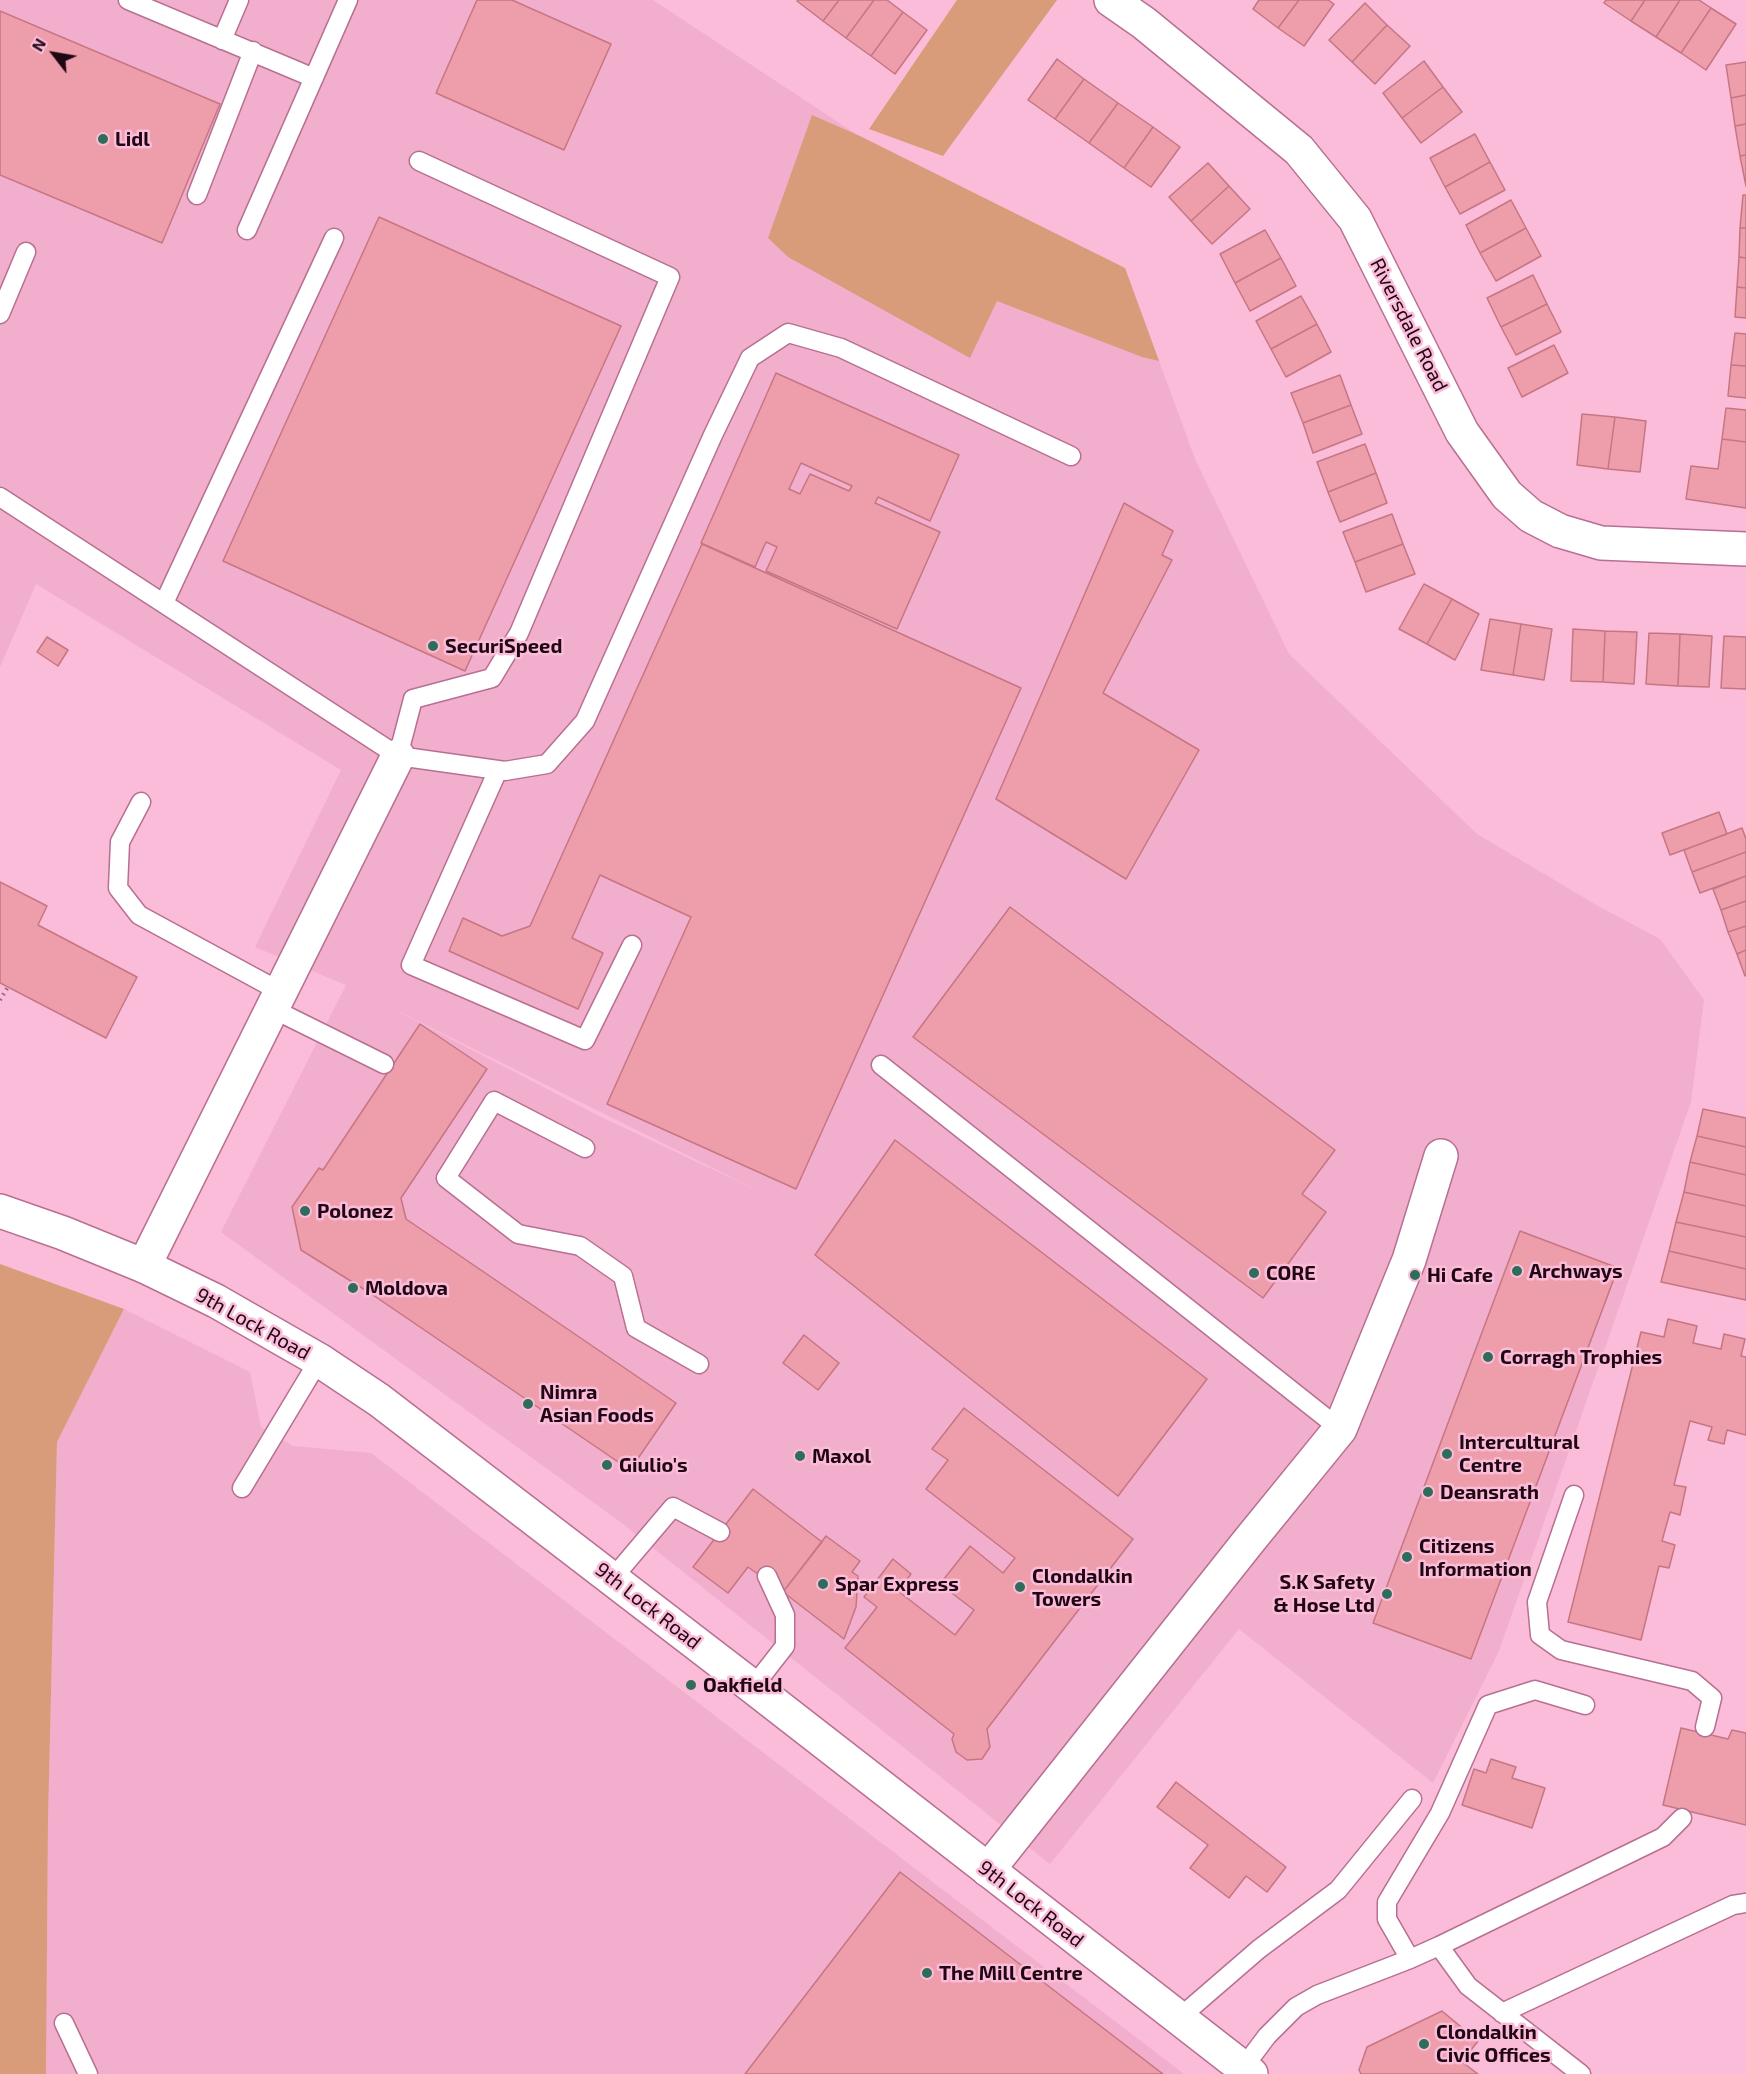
<!DOCTYPE html>
<html>
<head>
<meta charset="utf-8">
<style>
	body { margin:0 }
	#map { position:relative; width:1746px; height:2074px; overflow:hidden; background:#fabcd8; font-family:"Exo 2",sans-serif }
	canvas { display:block }
	.north { position:absolute; left:24px; top:24px; width:60px; height:60px; -webkit-text-stroke:4px #fabcd8; paint-order:stroke; rotate:301deg; font-size:16px; font-weight:700; line-height:24px; text-align:center; color:#210614 }
	.north::after { content:''; display:block; margin:auto; width:21px; height:27px; background:#210614; clip-path:polygon(50% 0,100% 100%,50% 72%,0 100%) }
</style>
</head>
<body>
<div id="map">
<canvas width="1746" height="2074"></canvas>
<div class="north">N</div>
</div>
<script>
const g = document.querySelector('canvas').getContext('2d');
g.lineJoin = 'round';
function fillPath(path, color) { g.fillStyle = color; g.fill(path, 'evenodd'); }
const shape = rows => new Path2D(rows.map(r => 'M' + r).join(''));
function stroke(path, color, width, dash) { g.strokeStyle = color; g.lineWidth = width; g.lineCap = dash ? 'butt' : 'round'; g.setLineDash(dash || []); g.stroke(path); }
function label(font, color, halo, rows, align = 'center') {
  g.font = font + ' "Exo 2",sans-serif'; g.lineWidth = 5; g.setLineDash([]); g.textBaseline = 'middle'; g.strokeStyle = halo; g.fillStyle = color; for (const [text, x, y, turn = 0] of rows) {
    g.save(); g.translate(x, y); g.rotate((+turn || 0) * Math.PI / 180); g.textAlign = isNaN(turn) ? turn : align; if (halo) g.strokeText(text, 0, 0); g.fillText(text, 0, 0); g.restore();
  }
}
fillPath(shape([
	[0,0,653,0,865,140,1125,268,1195,459,1289,654,1477,834,1598,906,1660,939,1704,1000,1691,1102,1499,1651,1433,1783,1239,1629,1050,1864,623,1524,221,1232,346,985,255,947,341,770,36,584,0,667],
	[397,1011,398,1011,761,1192,601,1117],
	[124,1309,250,1372,261,1427,293,1446,371,1453,1184,2074,46,2074,48,1820,57,1442]
]), '#f2aecd');
fillPath(shape([
	[957,0,1057,0,943,156,869,129],
	[812,115,860,136,1125,268,1159,361,1142,357,997,301,970,358,788,257,768,238],
	[0,1264,124,1309,57,1442,48,1820,46,2074,0,2074]
]), '#d89c7b');
const building = shape([
	[477,0,512,0,611,44,564,150,436,93,477,0],
	[798,0,839,0,823,21,797,1,798,0],
	[839,0,874,0,846,38,823,21,839,0],
	[874,0,887,0,903,12,871,56,846,38,874,0],
	[1259,0,1299,0,1278,28,1253,9,1259,0],
	[1299,0,1328,0,1334,4,1304,46,1278,28,1299,0],
	[1606,0,1645,0,1631,21,1604,3,1606,0],
	[1645,0,1680,0,1656,37,1631,21,1645,0],
	[1680,0,1699,0,1711,8,1681,53,1656,37,1680,0],
	[1365,3,1387,25,1352,62,1329,40,1365,3],
	[1711,8,1736,24,1706,70,1681,53,1711,8],
	[0,11,220,104,162,243,0,175,0,11],
	[903,12,927,30,895,74,871,56,903,12],
	[1387,25,1410,46,1375,84,1352,62,1387,25],
	[1057,59,1084,79,1055,119,1028,100,1057,59],
	[1424,61,1443,87,1402,118,1383,93,1424,61],
	[1746,62,1746,95,1731,98,1726,65,1746,62],
	[1084,79,1118,103,1089,143,1055,119,1084,79],
	[1443,87,1462,112,1421,143,1402,118,1443,87],
	[1746,95,1746,124,1735,126,1731,98,1746,95],
	[1118,103,1153,127,1124,168,1089,143,1118,103],
	[1746,124,1746,155,1740,156,1735,126,1746,124],
	[1153,127,1180,147,1151,187,1124,168,1153,127],
	[1475,134,1490,162,1445,187,1430,158,1475,134],
	[1746,155,1746,186,1740,156,1746,155],
	[1490,162,1505,190,1460,214,1445,187,1490,162],
	[1208,163,1229,186,1191,221,1169,197,1208,163],
	[1229,186,1250,209,1212,244,1191,221,1229,186],
	[1743,195,1746,195,1746,228,1740,228,1743,195],
	[1511,200,1526,228,1480,253,1466,225,1511,200],
	[379,217,621,326,465,671,223,561,379,217],
	[1526,228,1541,256,1496,281,1480,253,1526,228],
	[1740,228,1746,228,1746,258,1739,257,1740,228],
	[1265,230,1281,258,1235,283,1220,254,1265,230],
	[1739,257,1746,258,1746,288,1737,287,1739,257],
	[1281,258,1296,286,1250,311,1235,283,1281,258],
	[1533,275,1547,304,1501,327,1487,298,1533,275],
	[1737,287,1746,288,1746,318,1735,317,1737,287],
	[1301,296,1317,324,1271,349,1256,321,1301,296],
	[1547,304,1561,332,1516,355,1501,327,1547,304],
	[1317,324,1331,352,1286,377,1271,349,1317,324],
	[1735,333,1746,334,1746,366,1731,365,1735,333],
	[1554,345,1568,373,1522,397,1508,368,1554,345],
	[1731,365,1746,366,1746,398,1728,396,1731,365],
	[776,373,959,455,930,521,878,497,875,503,940,532,897,629,766,571,777,547,766,542,755,567,701,543,776,373],
	[801,463,852,486,849,491,810,474,800,494,789,489,801,463],
	[1340,375,1351,405,1303,423,1291,393,1340,375],
	[1351,405,1362,434,1313,453,1303,423,1351,405],
	[1726,408,1746,410,1746,442,1722,439,1726,408],
	[1582,414,1615,417,1608,469,1577,465,1582,414],
	[1615,417,1646,421,1640,472,1608,469,1615,417],
	[1722,439,1746,442,1746,508,1686,499,1691,466,1718,469,1722,439],
	[1365,444,1376,473,1328,492,1317,462,1365,444],
	[1376,473,1387,503,1340,522,1328,492,1376,473],
	[1124,503,1173,531,1162,555,1172,560,1103,693,1199,750,1126,879,996,799,1124,503],
	[1392,514,1403,544,1355,562,1343,532,1392,514],
	[702,544,1021,688,796,1189,607,1104,691,917,600,875,572,938,603,953,578,1009,449,951,463,918,502,936,530,926,702,544],
	[1403,544,1415,574,1366,592,1355,562,1403,544],
	[1424,584,1452,599,1427,644,1399,629,1424,584],
	[1452,599,1479,614,1455,660,1427,644,1452,599],
	[1490,619,1521,624,1513,675,1481,670,1490,619],
	[1521,624,1552,629,1544,680,1513,675,1521,624],
	[1573,629,1605,631,1603,682,1571,681,1573,629],
	[1605,631,1637,632,1634,684,1603,682,1605,631],
	[1649,633,1680,634,1678,686,1646,684,1649,633],
	[1680,634,1712,636,1709,687,1678,686,1680,634],
	[1724,636,1746,637,1746,689,1721,688,1724,636],
	[47,637,68,650,58,666,37,652,47,637],
	[1719,812,1727,834,1670,855,1662,833,1719,812],
	[1742,828,1746,839,1746,852,1692,872,1684,850,1742,828],
	[1746,852,1746,876,1700,893,1692,872,1746,852],
	[1746,876,1746,901,1721,910,1713,889,1746,876],
	[0,882,47,906,38,925,137,977,106,1038,0,983,0,882],
	[1746,901,1746,926,1728,932,1721,910,1746,901],
	[1010,907,1335,1150,1302,1194,1326,1212,1263,1298,913,1037,1010,907],
	[1746,926,1746,950,1737,954,1728,932,1746,926],
	[1746,950,1746,975,1745,976,1737,954,1746,950],
	[420,1024,487,1069,401,1198,406,1219,676,1403,630,1470,370,1293,301,1250,292,1207,319,1168,323,1170,420,1024],
	[1703,1109,1746,1118,1746,1147,1697,1136,1703,1109],
	[1697,1136,1746,1147,1746,1175,1690,1162,1697,1136],
	[895,1140,1207,1379,1118,1496,815,1255,895,1140],
	[1690,1162,1746,1175,1746,1206,1684,1192,1690,1162],
	[1684,1192,1746,1206,1746,1237,1676,1222,1684,1192],
	[1676,1222,1746,1237,1746,1269,1669,1251,1676,1222],
	[1520,1231,1618,1268,1471,1659,1373,1623,1520,1231],
	[1669,1251,1746,1269,1746,1300,1661,1282,1669,1251],
	[1668,1319,1697,1326,1693,1343,1721,1349,1724,1334,1745,1339,1741,1356,1746,1357,1746,1435,1727,1430,1724,1444,1708,1440,1712,1427,1690,1421,1674,1485,1686,1487,1680,1515,1670,1512,1662,1541,1675,1545,1669,1568,1659,1566,1641,1640,1568,1622,1641,1332,1664,1337,1668,1319],
	[804,1335,839,1363,818,1390,783,1363,804,1335],
	[964,1408,1133,1539,987,1729,990,1747,982,1759,967,1760,956,1752,952,1739,954,1734,845,1648,877,1607,864,1597,893,1559,911,1574,898,1591,955,1635,974,1610,940,1584,970,1546,1003,1573,1015,1558,926,1489,948,1460,932,1449,964,1408],
	[753,1489,822,1542,783,1592,748,1567,728,1593,693,1567,753,1489],
	[826,1536,860,1561,852,1572,858,1576,856,1607,844,1639,783,1592,826,1536],
	[1681,1728,1728,1739,1732,1730,1746,1733,1746,1825,1663,1805,1681,1728],
	[1491,1759,1516,1767,1512,1778,1545,1788,1532,1828,1462,1805,1474,1769,1486,1773,1491,1759],
	[1176,1782,1286,1867,1267,1892,1246,1876,1229,1898,1190,1868,1208,1845,1157,1807,1176,1782],
	[900,1872,1163,2074,745,2074,900,1872],
	[1442,2011,1478,2041,1462,2062,1478,2074,1361,2074,1359,2070,1367,2047,1442,2011]
]);
fillPath(building, '#ed9eaa');
stroke(building, '#c67683', 1.5);
const lane = shape([
	[128,0,314,78],
	[222,40,239,0],
	[197,195,253,51],
	[247,230,348,0],
	[0,314,26,252],
	[0,497,398,756,505,771,547,764,585,721,713,435,750,358,788,333,841,348,1071,456],
	[164,603,334,238],
	[398,756,413,699,492,678,519,633,670,277,419,161],
	[498,770,411,965,585,1040,632,945],
	[141,802,120,842,118,888,139,915,281,992],
	[273,1009,384,1064],
	[881,1065,1340,1429],
	[585,1148,494,1101,446,1178,518,1234,580,1246,623,1276,636,1328,699,1364],
	[242,1488,319,1360],
	[1574,1495,1537,1602,1540,1635,1561,1650,1692,1681,1712,1698,1705,1727],
	[612,1579,673,1507,720,1532],
	[753,1687,785,1646,785,1615,767,1576],
	[1439,1946,1468,1986,1581,2074],
	[1410,1959,1387,1919,1387,1902,1440,1813,1488,1705,1535,1690,1585,1705],
	[1502,2013,1733,1905,1746,1903],
	[1178,2019,1259,1949,1338,1890,1412,1799],
	[64,2023,88,2074],
	[1243,2068,1267,2036,1296,2007,1317,1995,1410,1959,1439,1946,1663,1837,1682,1818]
]);
const street = shape([
	[1111,0,1144,23,1299,150,1355,219,1462,432,1507,495,1531,516,1560,531,1601,543,1746,549],
	[144,1266,398,756],
	[988,1870,1248,1542,1340,1429,1409,1260,1441,1156]
]);
const secondary = shape([
	[0,1211,63,1233,144,1266,216,1301,319,1360,379,1400,753,1687,1251,2074]
]);
stroke(lane, '#b76f92', 21);
stroke(street, '#b76f92', 36);
stroke(secondary, '#b76f92', 36);
stroke(shape([
	[0,1000,8,987]
]), '#8c6074', 4, [1.5, 4.5]);
stroke(lane, '#fff', 18);
stroke(street, '#fff', 33);
stroke(secondary, '#fff', 33);
for (const [x, y, r, color] of [
	[103,139,6,"#2f6d5a"],
	[433,646,6,"#2f6d5a"],
	[305,1211,6,"#2f6d5a"],
	[1517,1271,6,"#2f6d5a"],
	[1254,1273,6,"#2f6d5a"],
	[1415,1275,6,"#2f6d5a"],
	[353,1288,6,"#2f6d5a"],
	[1488,1357,6,"#2f6d5a"],
	[528,1404,6,"#2f6d5a"],
	[1447,1454,6,"#2f6d5a"],
	[800,1456,6,"#2f6d5a"],
	[607,1465,6,"#2f6d5a"],
	[1428,1492,6,"#2f6d5a"],
	[1407,1557,6,"#2f6d5a"],
	[823,1584,6,"#2f6d5a"],
	[1020,1587,6,"#2f6d5a"],
	[1387,1594,6,"#2f6d5a"],
	[691,1685,6,"#2f6d5a"],
	[927,1973,6,"#2f6d5a"],
	[1424,2044,6,"#2f6d5a"]
]) { const dot = new Path2D(); dot.arc(x, y, r, 0, 2 * Math.PI); g.fillStyle = color; g.fill(dot); stroke(dot, '#fabcd8', 2); }
label('bold 20px', '#210614', '#fabcd8', [
	["Lidl",115,139],
	["SecuriSpeed",445,646],
	["Polonez",317,1211],
	["Archways",1529,1271],
	["CORE",1266,1273],
	["Hi Cafe",1427,1275],
	["Moldova",365,1288],
	["Corragh Trophies",1500,1357],
	["Nimra",540,1392],
	["Asian Foods",540,1415],
	["Intercultural",1459,1442],
	["Centre",1459,1465],
	["Maxol",812,1456],
	["Giulio's",619,1465],
	["Deansrath",1440,1492],
	["Citizens",1419,1546],
	["Information",1419,1569],
	["Clondalkin",1032,1576],
	["Towers",1032,1599],
	["S.K Safety",1375,1582,"right"],
	["& Hose Ltd",1375,1605,"right"],
	["Spar Express",835,1584],
	["Oakfield",703,1685],
	["The Mill Centre",939,1973],
	["Clondalkin",1436,2032],
	["Civic Offices",1436,2055]
], 'left');
label('20px', '#210614', '#fabcd8', [
	["Riversdale Road",1409,325,63],
	["9th Lock Road",253,1324,29],
	["9th Lock Road",648,1606,38],
	["9th Lock Road",1031,1904,38]
]);
</script>
</body>
</html>
